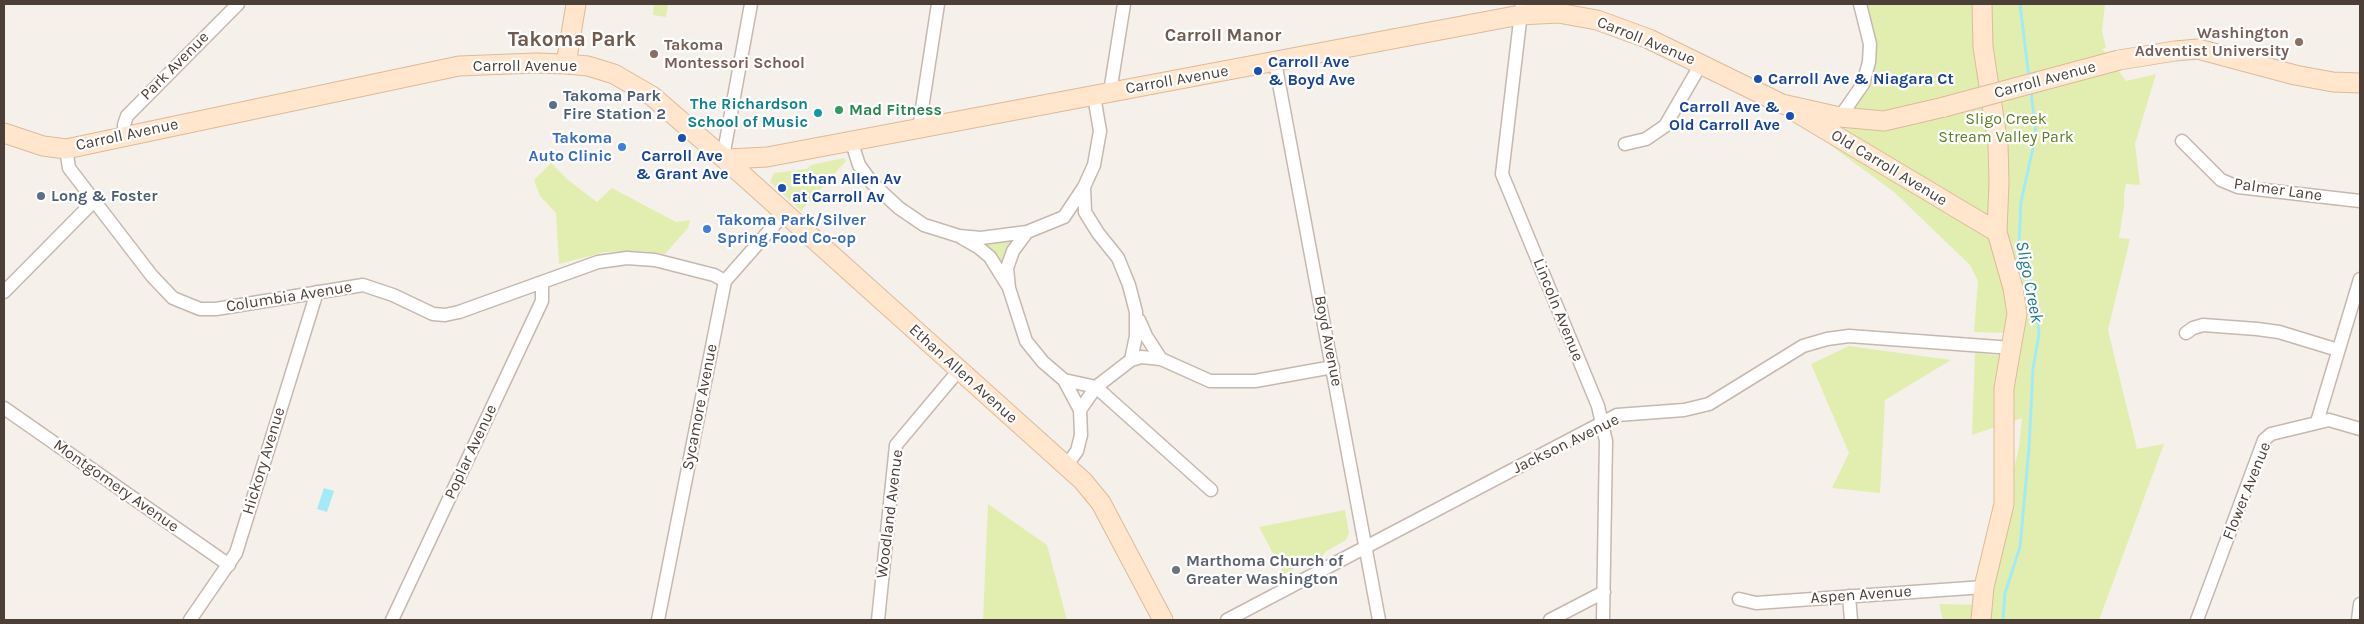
<!DOCTYPE html>
<html>
<head>
<meta charset="utf-8">
<style>
	body { margin:0 }
	#map { position:relative; width:2364px; height:624px; overflow:hidden; background:#f6f0eb; font-family:Karla,sans-serif }
	canvas { display:block }
	.frame { position:absolute; inset:0; border:5px solid #4c3f37; pointer-events:none }
</style>
</head>
<body>
<div id="map">
<canvas width="2364" height="624"></canvas>
<div class="frame"></div>
</div>
<script>
const g = document.querySelector('canvas').getContext('2d');
g.lineJoin = 'round';
function fillPath(path, color) { g.fillStyle = color; g.fill(path, 'evenodd'); }
const shape = rows => new Path2D(rows.map(r => 'M' + r).join(''));
function stroke(path, color, width, dash) { g.strokeStyle = color; g.lineWidth = width; g.lineCap = dash ? 'butt' : 'round'; g.setLineDash(dash || []); g.stroke(path); }
function label(font, color, halo, rows, align = 'center') {
  g.font = font + ' Karla,sans-serif'; g.lineWidth = 4.5; g.setLineDash([]); g.textBaseline = 'middle'; g.strokeStyle = halo; g.fillStyle = color; for (const [text, x, y, turn = 0] of rows) {
    g.save(); g.translate(x, y); g.rotate((+turn || 0) * Math.PI / 180); g.textAlign = isNaN(turn) ? turn : align; if (halo) g.strokeText(text, 0, 0); g.fillText(text, 0, 0); g.restore();
  }
}
fillPath(shape([
	[654,4,668,4,666,17,653,15],
	[1860,4,2105,4,2102,31,2106,48,2102,49,2104,51,2126,81,2156,74,2135,144,2140,185,2126,184,2124,195,2124,206,2119,238,2130,239,2108,330,2137,449,2164,444,2099,620,1943,620,1939,604,1983,605,2019,447,2022,418,1972,435,1975,353,2005,356,2006,333,1974,332,1978,281,1970,265,1894,192,1830,145,1869,78],
	[844,158,846,161,801,211,770,182,774,173,807,169,811,165],
	[551,163,568,180,597,202,612,188,676,222,690,220,688,228,665,254,642,251,605,252,559,264,556,213,540,196,534,180],
	[988,240,1011,240,1012,243,1003,262,986,245],
	[1849,346,1951,360,1885,400,1880,493,1832,488,1849,453,1811,364],
	[988,504,1047,545,1067,620,983,620],
	[1345,510,1349,533,1346,540,1325,552,1322,557,1303,566,1302,564,1284,574,1259,527]
]), '#e2eeb0');
fillPath(shape([
	[324,488,334,491,327,512,317,509]
]), '#a3eaf7');
stroke(shape([
	[2020,4,2029,78],
	[2003,620,2005,593,2020,547,2029,448,2033,369,2039,334,2035,298,2019,244,2021,202,2036,134,2031,91]
]), '#a3eaf7', 3);
const street = shape([
	[1522,4,1502,174,1598,406,1606,441,1603,620],
	[1275,62,1379,620],
	[1110,92,1124,4],
	[1840,117,1863,84,1869,62,1870,44,1860,4],
	[919,128,938,4],
	[125,135,124,125,127,116,238,4],
	[851,140,859,165,872,183,899,208,924,225,959,236,981,238,1027,232],
	[2182,141,2221,180,2238,187,2360,201],
	[1625,144,1646,139,1665,126,1701,64],
	[66,149,69,168,152,276,173,298,200,309,216,309,363,285,393,295,433,314,445,315,459,312,598,262,627,258,655,260,714,275,725,281],
	[723,157,751,4],
	[962,238,978,247,990,257,1008,286],
	[4,292,95,200],
	[1139,320,1146,336,1161,359],
	[2186,333,2193,328,2203,325,2257,329,2279,332,2338,350],
	[1131,360,1141,357,1161,359,1210,381,1255,381,1333,367],
	[1064,380,1096,387,1211,490],
	[4,408,229,565],
	[1080,410,1096,387,1131,360,1136,336,1136,312,1129,285,1118,258,1098,233,1085,212,1084,187],
	[2317,422,2360,279],
	[1066,466,1077,451,1081,435,1080,410,1064,380,1043,362,1026,341,1009,288,1007,268,1013,251,1027,232,1064,217,1084,187,1094,165,1100,131,1094,96],
	[1849,596,1851,620],
	[1739,599,1756,603,1984,587],
	[190,620,236,553,317,292],
	[392,620,542,301,542,283],
	[658,620,725,281,784,214],
	[878,620,896,445,959,370],
	[1227,620,1617,415,1684,410,1709,404,1803,346,1827,339,1849,336,2012,348],
	[1550,620,1604,592],
	[2197,620,2264,440,2271,434,2329,420,2360,429],
	[2358,620,2360,604]
]);
const secondary = shape([
	[2119,60,2175,51,2198,49,2295,75,2333,82,2360,83],
	[566,64,576,4],
	[1796,112,1997,232],
	[4,133,43,146,66,149,459,66,536,63,566,64,588,66,614,74,652,96,727,161,1083,481,1101,503,1163,620],
	[723,157,728,159,767,157,1520,15,1558,13,1597,20,1649,39,1782,104,1840,117,1884,121,1944,107],
	[1981,620,1984,587,2004,504,2004,388,2017,314,2013,288,1997,232,1999,182,1998,144,1983,47,1982,4]
]);
stroke(street, '#c6b8af', 15);
stroke(secondary, '#ddba99', 21);
stroke(street, '#fff', 12);
stroke(secondary, '#ffe6cc', 19);
const secondaryBridge = shape([
	[1944,107,2119,60]
]);
stroke(secondaryBridge, '#ddba99', 21, []);
stroke(secondaryBridge, '#ffe6cc', 19);
for (const [x, y, r, color] of [
	[2299,42,5,"#8d6e63"],
	[654,54,5,"#8d6e63"],
	[1258,71,5,"#1a4fb4"],
	[1758,79,5,"#1a4fb4"],
	[553,105,5,"#5c6f8a"],
	[839,110,5,"#2e9e5b"],
	[818,113,5,"#0f9aa8"],
	[1790,116,5,"#1a4fb4"],
	[682,138,5,"#1a4fb4"],
	[622,147,5,"#3f7fe0"],
	[782,188,5,"#1a4fb4"],
	[41,196,5,"#5c6f8a"],
	[707,229,5,"#3f7fe0"],
	[1176,570,5,"#6b7280"]
]) { const dot = new Path2D(); dot.arc(x, y, r, 0, 2 * Math.PI); g.fillStyle = color; g.fill(dot); stroke(dot, '#fff', 2); }
label('bold 16px', '#785e54', '#fff', [
	["Washington",2289,33],
	["Adventist University",2289,51],
	["Takoma",664,45,"left"],
	["Montessori School",664,63,"left"]
], 'right');
label('16px', '#4c3f37', '#fff', [
	["Carroll Avenue",1646,41,22],
	["Park Avenue",175,66,-45],
	["Carroll Avenue",525,66],
	["Carroll Avenue",1177,80,-10],
	["Carroll Avenue",2045,80,-15],
	["Carroll Avenue",127,135,-12],
	["Old Carroll Avenue",1889,168,31],
	["Palmer Lane",2278,190,8],
	["Columbia Avenue",289,297,-9],
	["Lincoln Avenue",1558,310,68],
	["Boyd Avenue",1328,341,79],
	["Ethan Allen Avenue",963,374,42],
	["Sycamore Avenue",700,407,-79],
	["Jackson Avenue",1566,444,-26],
	["Poplar Avenue",471,452,-65],
	["Hickory Avenue",264,461,-73],
	["Montgomery Avenue",116,486,35],
	["Flower Avenue",2247,491,-68],
	["Woodland Avenue",890,514,-83],
	["Aspen Avenue",1861,595,-4]
]);
label('bold 16px', '#164399', '#fff', [
	["Carroll Ave",1268,62],
	["& Boyd Ave",1268,80],
	["Carroll Ave & Niagara Ct",1768,79],
	["Carroll Ave &",1780,107,"right"],
	["Old Carroll Ave",1780,125,"right"],
	["Carroll Ave",682,156,"center"],
	["& Grant Ave",682,174,"center"],
	["Ethan Allen Av",792,179],
	["at Carroll Av",792,197]
], 'left');
label('bold 16px', '#4e5e75', '#fff', [
	["Takoma Park",563,96],
	["Fire Station 2",563,114],
	["Long & Foster",51,196]
], 'left');
label('bold 16px', '#0d838f', '#fff', [
	["The Richardson",808,104],
	["School of Music",808,122]
], 'right');
label('bold 16px', '#27864d', '#fff', [
	["Mad Fitness",849,110]
], 'left');
label('16px', '#5d7e22', '#fff', [
	["Sligo Creek",2006,119],
	["Stream Valley Park",2006,137]
]);
label('bold 16px', '#366cbe', '#fff', [
	["Takoma",612,138],
	["Auto Clinic",612,156],
	["Takoma Park/Silver",717,220,"left"],
	["Spring Food Co-op",717,238,"left"]
], 'right');
label('bold 16px', '#5b616d', '#fff', [
	["Marthoma Church of",1186,561],
	["Greater Washington",1186,579]
], 'left');
label('bold 18px', '#70594d', '#fff', [
	["Carroll Manor",1223,36]
]);
label('italic 18px', '#1f7b8e', '#fff', [
	["Sligo Creek",2029,282,79]
]);
label('bold 21px', '#70594d', '#fff', [
	["Takoma Park",572,40]
]);
</script>
</body>
</html>
